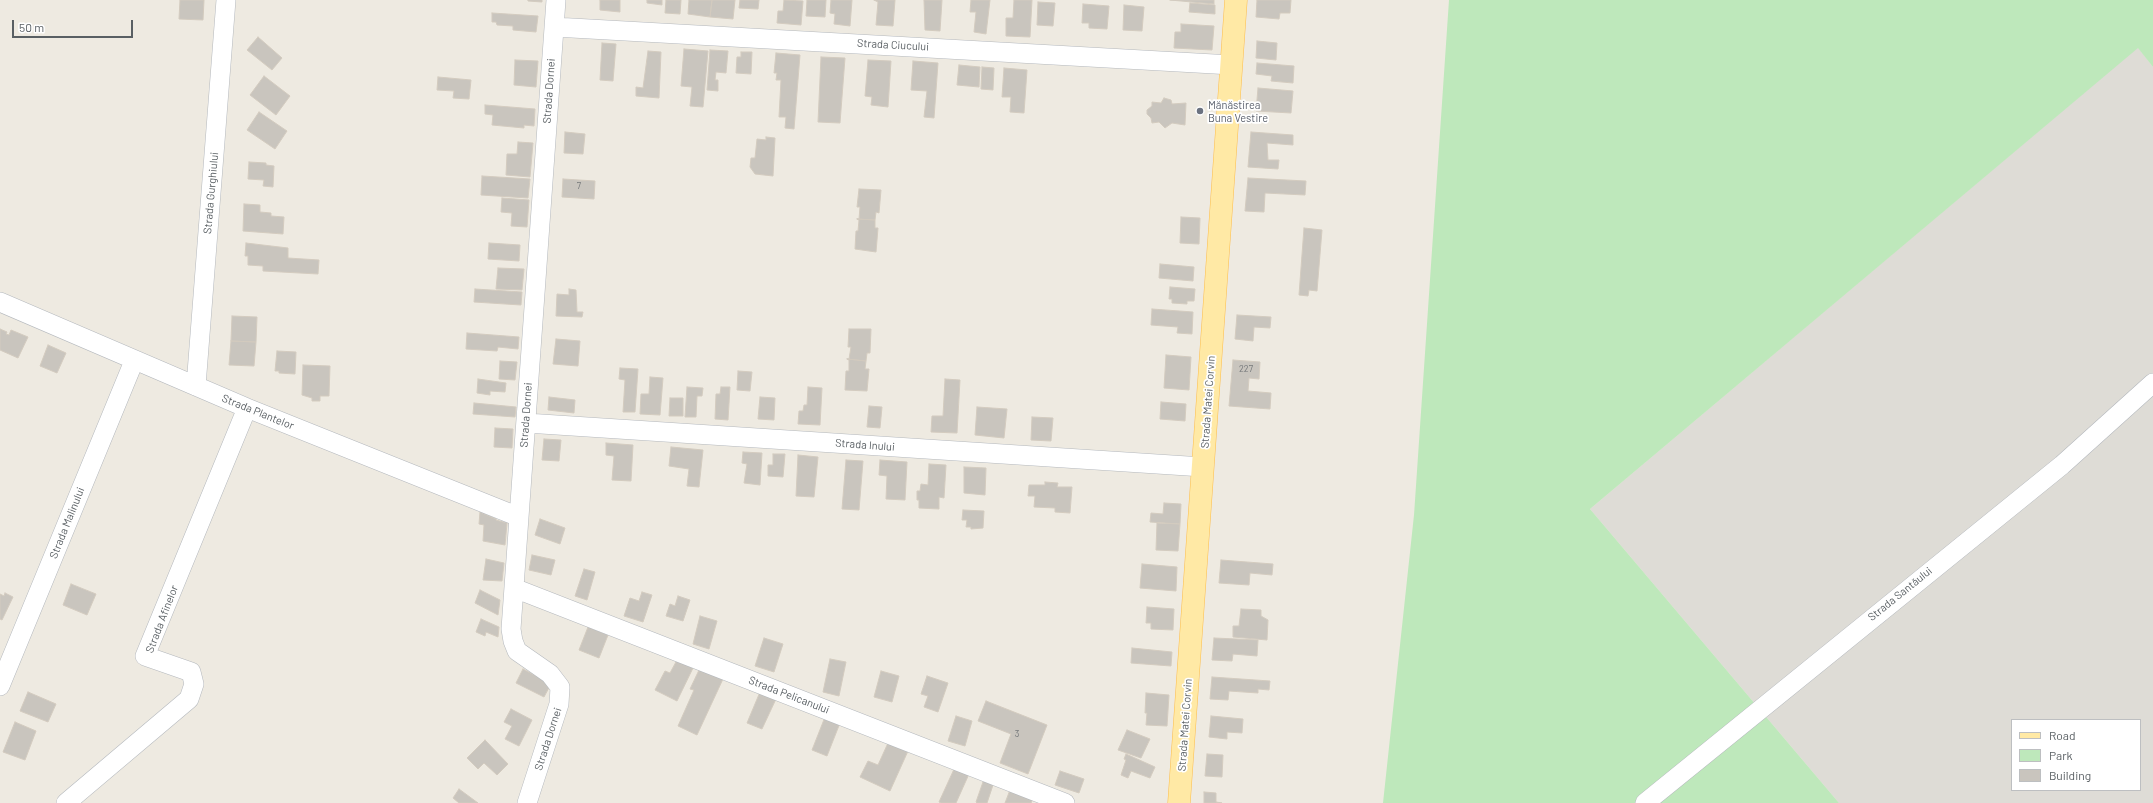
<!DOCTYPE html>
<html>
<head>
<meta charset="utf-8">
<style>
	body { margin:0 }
	#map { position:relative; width:2153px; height:803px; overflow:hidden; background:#eeeae1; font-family:Barlow,sans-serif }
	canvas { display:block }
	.legend { position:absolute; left:2011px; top:719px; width:130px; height:72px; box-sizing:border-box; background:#fff; border:1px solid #bdbfc1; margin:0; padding:5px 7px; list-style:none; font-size:12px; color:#595f63 }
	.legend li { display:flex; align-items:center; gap:8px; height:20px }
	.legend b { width:20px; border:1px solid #bdbfc1 }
	.scale { position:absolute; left:12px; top:20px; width:121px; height:18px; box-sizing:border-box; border:2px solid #595f63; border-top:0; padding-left:5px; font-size:12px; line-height:14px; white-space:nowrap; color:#595f63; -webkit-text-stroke:3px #fff; paint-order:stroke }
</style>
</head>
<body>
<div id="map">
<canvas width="2153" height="803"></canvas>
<ul class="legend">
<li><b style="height:5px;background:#ffe9a5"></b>Road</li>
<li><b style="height:11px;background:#bee8bb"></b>Park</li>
<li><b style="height:11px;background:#c9c5be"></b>Building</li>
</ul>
<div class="scale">50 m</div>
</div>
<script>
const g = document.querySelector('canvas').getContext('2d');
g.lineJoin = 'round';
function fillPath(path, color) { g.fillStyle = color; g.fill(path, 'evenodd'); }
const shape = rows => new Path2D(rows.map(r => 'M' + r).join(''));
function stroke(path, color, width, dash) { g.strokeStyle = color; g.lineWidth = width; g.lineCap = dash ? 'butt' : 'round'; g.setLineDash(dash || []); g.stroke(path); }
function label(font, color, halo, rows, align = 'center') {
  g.font = font + ' Barlow,sans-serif'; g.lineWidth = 3.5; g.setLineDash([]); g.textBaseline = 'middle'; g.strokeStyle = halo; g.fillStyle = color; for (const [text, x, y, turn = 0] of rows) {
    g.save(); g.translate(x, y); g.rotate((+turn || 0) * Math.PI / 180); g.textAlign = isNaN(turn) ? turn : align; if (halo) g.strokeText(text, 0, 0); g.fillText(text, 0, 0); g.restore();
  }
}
fillPath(shape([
	[2138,47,2153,67,2153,803,1839,803,1590,509],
	[2012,720,2140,720,2140,790,2012,790]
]), '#dedcd6');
fillPath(shape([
	[1449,0,2153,0,2153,67,2138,48,1590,509,1839,803,1383,803,1414,515]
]), '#bee8bb');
const building = shape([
	[180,0,204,0,203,20,179,19,180,0],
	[528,0,542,0,542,2,528,1,528,0],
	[600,0,620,0,620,12,600,10,600,0],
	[647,0,662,0,662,5,647,3,647,0],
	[666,0,681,0,680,14,665,13,666,0],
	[689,0,712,0,710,17,688,14,689,0],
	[712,0,735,0,733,19,710,17,712,0],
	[740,0,759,0,758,9,739,8,740,0],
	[784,0,803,1,801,25,777,23,778,11,783,11,784,0],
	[807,0,826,0,825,17,806,16,807,0],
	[831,0,852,0,850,26,834,24,835,14,830,13,831,0],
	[874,0,895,0,893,26,876,25,878,2,874,0],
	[924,0,942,0,940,31,925,30,924,0],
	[971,0,990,0,986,34,974,32,976,12,970,12,971,0],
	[1014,0,1032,0,1030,37,1006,36,1006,18,1013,18,1014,0],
	[1170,0,1214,0,1214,4,1170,0],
	[1257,0,1291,0,1290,13,1280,13,1279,19,1256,17,1257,0],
	[1038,2,1055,3,1053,26,1037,25,1038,2],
	[1190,3,1215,5,1215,14,1189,12,1190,3],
	[1083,4,1109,6,1107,29,1089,28,1089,23,1082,23,1083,4],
	[1124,5,1144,7,1142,31,1123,30,1124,5],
	[492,13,538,16,536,32,513,30,513,26,497,25,496,22,492,22,492,13],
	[1181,24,1214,26,1212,50,1174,48,1175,32,1181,32,1181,24],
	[258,37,282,58,272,70,247,50,258,37],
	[1257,41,1277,43,1276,60,1256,58,1257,41],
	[602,43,616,44,613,81,600,80,602,43],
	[684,49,708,51,703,107,690,106,692,87,681,86,684,49],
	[710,50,728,51,726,73,716,72,715,80,718,80,718,91,707,90,710,50],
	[648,51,661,52,659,98,636,96,636,87,643,88,648,51],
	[741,52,752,52,751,74,736,73,737,57,741,57,741,52],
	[776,53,800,55,794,129,785,128,786,117,779,117,781,80,776,80,777,73,774,73,776,53],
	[821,57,845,58,840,123,818,122,821,57],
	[515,60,538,61,536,87,514,85,515,60],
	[868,60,891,61,888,107,871,105,872,97,865,96,868,60],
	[913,61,938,63,934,118,924,117,927,91,911,90,913,61],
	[1257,63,1294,66,1293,83,1271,81,1272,76,1256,74,1257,63],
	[959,65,980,67,979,87,957,85,959,65],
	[982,67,994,68,993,90,981,89,982,67],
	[1004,68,1027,70,1024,113,1010,112,1011,97,1002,97,1004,68],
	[264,76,290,96,276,115,250,95,264,76],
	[438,77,471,80,469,99,453,98,454,91,437,90,438,77],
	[1258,88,1293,91,1291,113,1256,111,1258,88],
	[1164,98,1171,100,1172,104,1186,103,1185,125,1172,123,1165,128,1159,122,1152,123,1151,118,1147,114,1147,110,1152,106,1152,102,1161,103,1164,98],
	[485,105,535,109,534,126,524,125,524,128,492,125,493,115,485,114,485,105],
	[259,112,287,131,275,149,247,130,259,112],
	[565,132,585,134,583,154,564,153,565,132],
	[1251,132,1293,135,1293,145,1267,143,1268,160,1279,160,1278,169,1248,167,1251,132],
	[766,137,775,138,773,176,755,174,750,167,751,158,755,158,757,139,766,140,766,137],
	[518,142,533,143,530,177,506,175,507,154,517,154,518,142],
	[249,162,266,163,266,165,274,166,273,187,263,186,264,180,248,179,249,162],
	[482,176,530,179,528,198,481,195,482,176],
	[1248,178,1306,181,1305,195,1265,193,1264,212,1245,211,1248,178],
	[563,179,595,181,594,199,562,197,563,179],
	[859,189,881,190,879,213,876,212,875,220,857,219,859,219,860,207,857,207,859,189],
	[502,198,529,200,527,227,511,226,512,213,501,212,502,198],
	[244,204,260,205,260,212,271,213,271,216,284,217,283,234,243,231,244,204],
	[1181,217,1200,218,1199,244,1180,243,1181,217],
	[857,219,875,220,875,228,878,228,876,252,855,249,856,231,858,231,859,220,857,219],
	[1304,228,1322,230,1317,291,1309,290,1308,296,1299,295,1304,228],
	[246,243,288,248,288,258,319,260,318,274,263,271,263,266,248,265,248,256,245,256,246,243],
	[489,243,520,245,519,261,488,259,489,243],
	[1160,264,1194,267,1193,281,1159,278,1160,264],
	[498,268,524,269,522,290,496,289,498,268],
	[1170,287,1195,289,1194,301,1187,301,1187,304,1172,303,1172,299,1169,299,1170,287],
	[475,289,522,292,521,305,474,302,475,289],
	[569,289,576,290,577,312,583,312,582,317,556,316,557,294,569,295,569,289],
	[1152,309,1193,312,1192,334,1177,333,1178,327,1151,325,1152,309],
	[1237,315,1271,317,1270,328,1254,327,1253,341,1235,339,1237,315],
	[232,316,257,317,256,342,231,341,232,316],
	[0,329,7,332,6,334,9,335,11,330,28,337,18,358,0,350,0,329],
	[849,329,871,329,870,353,867,353,866,361,847,359,849,359,851,347,848,347,849,329],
	[467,333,519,337,518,349,498,347,497,351,466,349,467,333],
	[556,339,580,341,578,366,553,364,556,339],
	[231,341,256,342,254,366,229,365,231,341],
	[48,345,66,353,57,373,40,366,48,345],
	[277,351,296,352,295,374,279,373,279,371,275,371,277,351],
	[1166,355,1191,357,1189,390,1164,388,1166,355],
	[847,359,866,361,865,369,869,369,867,391,845,390,846,371,849,371,849,360,847,359],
	[1233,360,1260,362,1259,379,1249,378,1248,391,1271,393,1270,409,1229,406,1233,360],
	[500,361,517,362,515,380,499,379,500,361],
	[303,365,330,366,329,396,320,396,320,401,312,401,312,398,302,395,303,365],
	[620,368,638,369,635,412,623,412,625,380,619,379,620,368],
	[738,371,752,372,750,391,737,390,738,371],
	[650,377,663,378,660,415,640,414,641,394,649,394,650,377],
	[478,379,506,383,505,392,490,391,490,395,477,393,478,379],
	[945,379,960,380,957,433,931,432,932,416,943,416,945,379],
	[687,387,703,388,702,396,697,396,696,417,685,417,687,387],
	[721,387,730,387,728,420,715,419,716,394,720,394,721,387],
	[808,387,822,388,820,425,798,424,799,411,803,411,804,405,807,405,808,387],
	[549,397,575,400,574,413,548,410,549,397],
	[760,397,775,398,774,420,758,419,760,397],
	[670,398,683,398,683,416,669,416,670,398],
	[1161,402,1186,404,1185,421,1160,419,1161,402],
	[474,403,516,407,515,417,473,414,474,403],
	[869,406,882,407,880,428,867,427,869,406],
	[977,407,1007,409,1004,438,975,435,977,407],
	[1032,417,1053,418,1051,441,1031,440,1032,417],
	[495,428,513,429,512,448,494,447,495,428],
	[544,439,561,440,559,461,542,460,544,439],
	[606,443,633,445,631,481,612,480,614,456,606,455,606,443],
	[671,447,703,450,699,487,687,486,689,469,669,466,671,447],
	[743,452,762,453,760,485,744,483,747,464,742,463,743,452],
	[773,454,785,454,783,477,768,476,768,465,773,465,773,454],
	[798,455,818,457,814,497,796,496,798,455],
	[846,460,863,461,859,510,842,509,846,460],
	[880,460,907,462,905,500,886,499,887,476,879,475,880,460],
	[929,464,946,465,944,498,939,497,939,509,919,508,919,500,917,500,917,491,920,491,921,484,928,485,929,464],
	[964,467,986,468,985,495,964,493,964,467],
	[1045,482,1058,483,1057,487,1072,487,1070,513,1055,512,1055,508,1034,507,1035,496,1028,496,1029,485,1045,485,1045,482],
	[1164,503,1181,504,1180,524,1150,522,1151,513,1163,514,1164,503],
	[963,510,984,511,983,528,971,529,971,527,966,527,967,520,962,520,963,510],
	[480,512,496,519,496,520,507,523,505,545,483,541,484,525,479,524,480,512],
	[540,519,565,528,560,544,535,535,540,519],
	[1157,523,1180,524,1178,551,1156,550,1157,523],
	[532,555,555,560,551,575,529,570,532,555],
	[486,559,504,563,502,581,483,580,486,559],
	[1221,560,1273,564,1272,575,1250,573,1249,585,1219,583,1221,560],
	[1142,564,1177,567,1176,591,1140,588,1142,564],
	[584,569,595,572,587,600,575,596,584,569],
	[71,584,96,594,87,615,63,605,71,584],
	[480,590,500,600,498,615,475,603,480,590],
	[642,592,652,595,643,622,624,616,630,598,639,601,642,592],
	[5,593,13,597,2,620,0,619,0,594,4,596,5,593],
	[678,596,690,600,683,621,666,616,670,604,675,606,678,596],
	[1147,607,1174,609,1173,630,1151,629,1151,623,1146,623,1147,607],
	[1241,609,1261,610,1261,616,1268,620,1267,640,1233,637,1233,626,1239,626,1241,609],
	[700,616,717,621,709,649,693,644,700,616],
	[481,619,499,627,498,637,486,632,485,636,476,632,481,619],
	[588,627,608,635,599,658,579,650,588,627],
	[764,638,783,644,774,672,755,666,764,638],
	[1214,638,1258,640,1257,656,1233,654,1232,661,1212,660,1214,638],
	[1132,648,1172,652,1171,666,1131,663,1132,648],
	[830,659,846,662,839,696,823,692,830,659],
	[677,660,693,668,677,701,655,690,665,671,670,673,677,660],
	[700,668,723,679,697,735,678,726,694,690,690,689,700,668],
	[523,669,551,684,544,697,516,683,523,669],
	[881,671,899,676,892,702,874,697,881,671],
	[927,676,948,683,938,712,924,707,928,696,921,694,927,676],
	[1212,677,1270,681,1269,690,1258,689,1258,693,1229,691,1228,700,1210,699,1212,677],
	[28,692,56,704,48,722,20,711,28,692],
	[760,692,776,699,762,729,747,723,760,692],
	[1146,693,1169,695,1167,726,1146,725,1147,713,1145,713,1146,693],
	[986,701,1047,725,1028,774,1000,763,1011,734,978,721,986,701],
	[511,709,532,720,519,746,505,739,512,726,504,722,511,709],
	[956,716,972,721,965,746,948,741,956,716],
	[1211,716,1243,719,1242,733,1227,732,1227,739,1209,737,1211,716],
	[825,717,840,723,827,756,812,750,825,717],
	[15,722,36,731,25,760,3,752,15,722],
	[1127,730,1150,739,1141,758,1118,750,1127,730],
	[485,740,508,764,497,775,484,763,478,769,467,758,485,740],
	[888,743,908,751,890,791,860,777,868,761,878,765,888,743],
	[1126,754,1155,767,1150,778,1131,771,1128,778,1121,775,1126,760,1124,759,1126,754],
	[1207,754,1223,755,1222,777,1205,776,1207,754],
	[955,767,969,774,956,803,941,803,939,802,955,767],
	[1060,771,1084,779,1079,793,1055,785,1060,771],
	[984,779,994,782,987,803,977,803,976,802,984,779],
	[459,789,478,803,459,803,453,798,459,789],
	[1010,790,1033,799,1031,803,1005,803,1010,790],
	[1204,792,1216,793,1216,802,1222,803,1204,803,1204,792]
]);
fillPath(building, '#c9c5be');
stroke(building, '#d3cbbf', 1);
const minor = shape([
	[554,27,1232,65],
	[0,302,247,408,519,517],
	[196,386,226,0],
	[526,423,1203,467],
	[514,588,1065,803],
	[0,686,134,361],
	[66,803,189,699,194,684,191,672,145,656,247,408],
	[527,803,559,704,560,687,550,674,517,651,513,641,511,629,556,0],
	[1645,803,2062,465,2153,383]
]);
const major = shape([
	[1179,803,1236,0]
]);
stroke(minor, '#b4b8bd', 20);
stroke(major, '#fdbd4b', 23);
stroke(minor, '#fff', 19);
stroke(major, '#ffe9a5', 22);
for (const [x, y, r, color] of [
	[1200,111,4,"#6b7280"]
]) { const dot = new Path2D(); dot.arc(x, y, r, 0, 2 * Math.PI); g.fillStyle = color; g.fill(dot); stroke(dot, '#fff', 1.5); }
label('9px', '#75787a', null, [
	["7",579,186],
	["227",1246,369],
	["3",1017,734]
]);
label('11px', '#595f63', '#fff', [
	["Strada Ciucului",893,45,3],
	["Strada Dornei",549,91,-86],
	["Strada Gurghiului",211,193,-85],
	["Strada Matei Corvin",1208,402,-86],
	["Strada Plantelor",258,412,22],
	["Strada Dornei",526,415,-86],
	["Strada Inului",865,445,4],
	["Strada Malinului",67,523,-68],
	["Strada Santăului",1900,594,-39],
	["Strada Afinelor",162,619,-69],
	["Strada Pelicanului",789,695,21],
	["Strada Matei Corvin",1185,725,-86],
	["Strada Dornei",548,739,-72]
]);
label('11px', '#5b616d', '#fff', [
	["Mănăstirea",1208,105],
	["Buna Vestire",1208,118]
], 'left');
</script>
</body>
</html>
